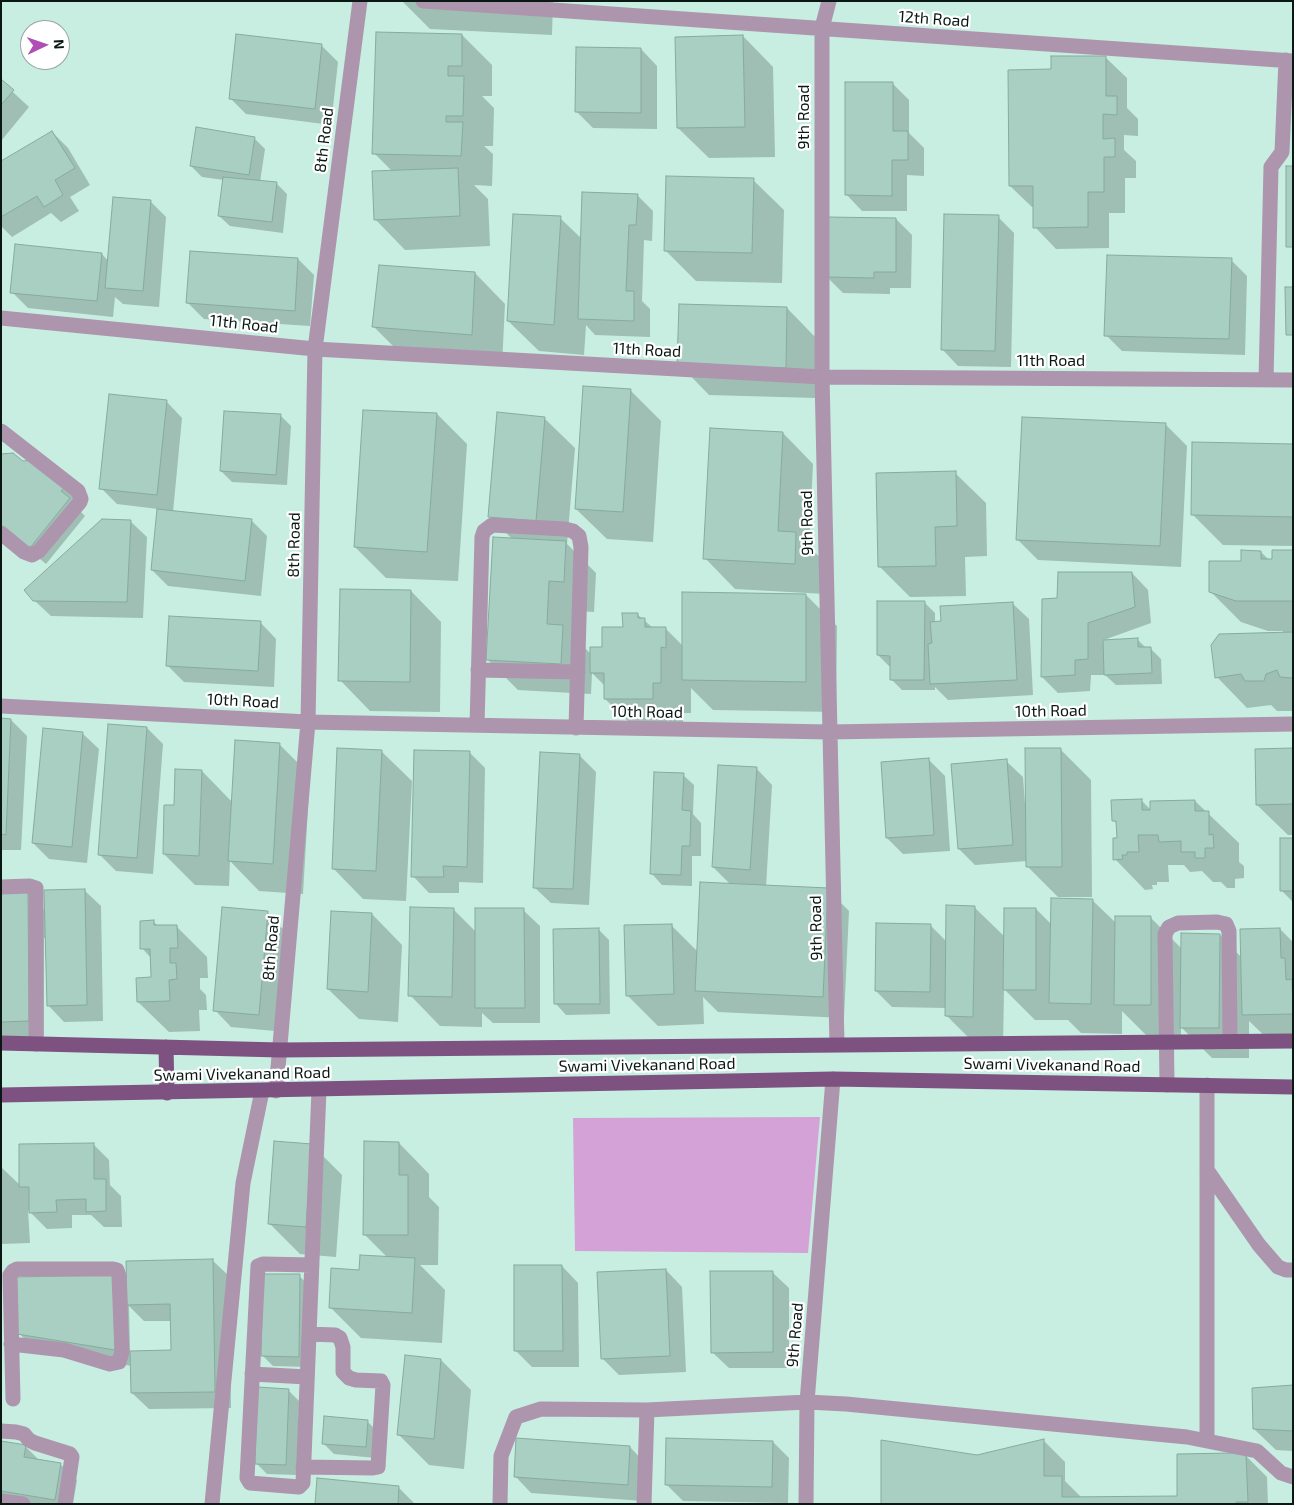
<!DOCTYPE html>
<html>
<head>
<meta charset="utf-8">
<style>
	body { margin:0 }
	#map { position:relative; width:1294px; height:1505px; overflow:hidden; background:#c7eee1; font-family:"Exo 2",sans-serif }
	canvas { display:block }
	.frame { position:absolute; inset:0; border:2px solid #091813; pointer-events:none }
	.north { position:absolute; left:20px; top:20px; width:50px; height:50px; box-sizing:border-box; background:#fff; border:1px solid #9da3a1; border-radius:50%; rotate:87deg; font-size:14px; font-weight:700; line-height:20px; text-align:center; color:#091813 }
	.north::after { content:''; display:block; margin:auto; width:18px; height:22px; background:#b04eb5; clip-path:polygon(50% 0,100% 100%,50% 72%,0 100%) }
</style>
</head>
<body>
<div id="map">
<canvas width="1294" height="1505"></canvas>
<div class="frame"></div>
<div class="north">N</div>
</div>
<script>
const g = document.querySelector('canvas').getContext('2d');
g.lineJoin = 'round';
function fillPath(path, color) { g.fillStyle = color; g.fill(path, 'evenodd'); }
const shape = rows => new Path2D(rows.map(r => 'M' + r).join(''));
function stroke(path, color, width, dash) { g.strokeStyle = color; g.lineWidth = width; g.lineCap = dash ? 'butt' : 'round'; g.setLineDash(dash || []); g.stroke(path); }
function label(font, color, halo, rows, align = 'center') {
  g.font = font + ' "Exo 2",sans-serif'; g.lineWidth = 4.5; g.setLineDash([]); g.textBaseline = 'middle'; g.strokeStyle = halo; g.fillStyle = color; for (const [text, x, y, turn = 0] of rows) {
    g.save(); g.translate(x, y); g.rotate((+turn || 0) * Math.PI / 180); g.textAlign = isNaN(turn) ? turn : align; if (halo) g.strokeText(text, 0, 0); g.fillText(text, 0, 0); g.restore();
  }
}
fillPath(shape([
	[820,1117,808,1253,575,1251,573,1118]
]), '#d4a2d6');
fillPath(shape([
	[402,1,553,1,552,35,430,29],
	[462,35,492,65,492,96,482,96,494,108,493,146,484,146,493,154,492,186,474,185,488,199,490,246,405,250,375,219,392,171,374,153],
	[743,36,773,67,775,157,709,158,678,128],
	[321,45,338,62,331,125,246,114,230,98],
	[641,49,657,66,657,129,593,128,577,112],
	[1105,57,1127,78,1127,108,1138,119,1138,136,1124,135,1124,150,1136,161,1136,178,1125,178,1125,213,1109,213,1109,248,1056,249,1035,227,1034,207,1032,207,1010,186,1052,71],
	[1,81,29,107,1,141],
	[893,84,909,100,909,133,924,148,924,176,907,175,907,211,862,211,846,194],
	[52,132,68,148,90,185,70,197,79,211,61,222,51,213,12,237,1,226,1,162],
	[254,138,265,149,260,182,276,183,287,194,283,233,230,226,219,216,224,180,202,177,191,166],
	[753,180,784,210,782,283,696,281,665,250],
	[637,195,653,211,652,241,644,240,642,301,650,309,650,337,595,335,586,325,584,355,539,351,508,321,560,218,582,239],
	[150,201,166,217,159,307,123,304,115,297,113,317,28,308,12,292,102,254,108,261],
	[998,217,1014,233,1011,367,958,366,942,349],
	[896,219,912,235,911,288,890,288,890,294,843,293,827,277],
	[298,259,314,275,310,326,204,319,188,303],
	[1231,260,1247,276,1245,355,1122,351,1106,335],
	[475,273,505,304,502,365,404,357,374,327],
	[787,308,817,339,816,398,709,395,679,364],
	[630,390,661,421,653,542,607,539,576,509],
	[166,401,182,418,173,512,251,520,267,536,261,596,168,586,152,570,158,509,117,504,101,488],
	[437,414,467,444,458,581,386,578,355,547],
	[280,415,291,426,287,485,232,482,221,471],
	[544,418,575,448,567,544,596,573,594,612,579,611,578,641,592,655,604,648,637,614,653,628,665,628,683,646,806,595,837,626,836,712,713,710,691,688,691,713,683,713,683,729,636,729,605,699,605,686,592,673,591,694,518,690,487,659,512,539,490,516],
	[1166,425,1187,446,1181,567,1038,560,1017,539],
	[783,433,813,464,809,546,826,564,825,594,735,589,705,558],
	[1293,446,1293,546,1223,545,1192,514],
	[34,461,81,503,77,508,85,516,46,564,1,527,23,462],
	[955,473,986,503,987,556,965,557,966,596,910,597,879,566],
	[130,521,147,537,143,618,51,616,34,600],
	[1261,552,1269,560,1273,560,1293,552,1293,711,1277,711,1271,705,1247,708,1217,677,1283,633,1283,631,1268,631,1241,622,1210,591,1242,562],
	[1132,573,1148,590,1151,623,1101,641,1138,640,1146,648,1150,648,1161,659,1162,684,1116,685,1105,675,1091,675,1090,691,1058,693,1042,677,1058,599],
	[411,591,441,622,440,712,370,711,340,680],
	[924,602,935,613,935,623,1012,603,1029,619,1033,695,948,700,935,687,935,690,902,690,891,679,891,666,889,666,878,655],
	[260,622,276,639,274,687,184,682,167,665],
	[1,719,11,720,27,736,21,850,1,850],
	[147,728,163,744,153,874,116,871,100,855],
	[82,733,99,749,87,863,49,859,33,843],
	[279,744,310,775,303,894,259,891,230,861,229,886,195,885,164,854,175,807,202,771,232,802],
	[1061,750,1091,780,1092,897,1058,897,1027,866,1027,861,975,865,959,849,1006,761,1023,777,1025,804,1027,804],
	[1293,750,1293,835,1288,835,1257,805],
	[381,751,412,781,406,901,363,899,333,868],
	[469,752,485,768,483,883,459,882,459,893,429,893,413,876],
	[579,755,596,772,589,905,551,903,534,887],
	[929,760,945,776,950,851,903,854,887,838],
	[756,768,772,785,766,887,828,890,849,911,844,1018,718,1012,703,997,704,1024,658,1026,627,995,671,925,698,952,731,885,713,867],
	[683,775,694,785,693,814,701,823,701,856,692,856,692,886,662,885,652,874],
	[1141,800,1152,811,1195,801,1239,843,1239,862,1244,866,1244,878,1235,879,1235,888,1227,888,1221,882,1213,882,1202,871,1190,872,1184,865,1168,865,1169,882,1157,882,1157,885,1152,885,1153,889,1145,890,1115,859,1118,839,1118,825,1113,820],
	[1293,840,1293,902,1281,890],
	[84,890,101,906,103,1021,64,1022,48,1005,47,938,44,938,44,1036,1,1038,1,895,28,893,46,912],
	[1092,900,1116,923,1150,917,1182,949,1220,935,1242,958,1280,929,1293,942,1293,1045,1274,1045,1249,1021,1249,1058,1212,1058,1181,1027,1181,1035,1146,1035,1122,1011,1122,1034,1081,1033,1068,1020,1035,1020,1004,989,1003,1047,977,1046,946,1015,946,1008,892,1007,876,991,930,925,947,942,974,907,1005,937,1036,909,1052,925],
	[453,909,476,932,523,910,540,926,540,1023,493,1023,482,1013,482,1027,440,1026,410,995],
	[267,912,283,929,275,1031,231,1027,215,1010],
	[372,914,402,945,398,1022,359,1019,328,989],
	[153,921,159,927,176,926,207,957,208,978,200,978,200,989,206,995,207,1010,199,1010,200,1031,169,1032,138,1002,152,978,151,958,142,948],
	[598,929,609,940,610,1014,566,1015,556,1004],
	[399,1143,429,1174,429,1197,439,1207,438,1265,420,1265,445,1290,442,1343,361,1338,331,1308,360,1271,388,1258,364,1234],
	[93,1144,109,1160,110,1185,121,1196,122,1227,104,1227,91,1215,72,1215,72,1228,47,1229,28,1210,30,1243,1,1244,1,1167,21,1186],
	[312,1145,342,1175,336,1257,300,1254,270,1224],
	[212,1260,229,1276,231,1408,149,1409,132,1393,132,1366,35,1350,19,1333],
	[129,1306,144,1321,172,1321,172,1351,130,1352],
	[562,1266,578,1283,579,1367,532,1367,516,1351],
	[666,1270,682,1287,686,1372,619,1375,602,1358],
	[772,1272,789,1288,789,1368,729,1368,712,1352],
	[299,1276,310,1286,309,1367,273,1366,263,1356],
	[441,1360,471,1390,464,1469,429,1465,399,1435],
	[1293,1386,1293,1451,1276,1450,1254,1429],
	[288,1390,299,1401,297,1475,267,1474,256,1463],
	[367,1421,378,1432,376,1458,334,1454,323,1443],
	[517,1440,630,1447,646,1464,644,1501,531,1493,515,1476],
	[1043,1440,1065,1462,1065,1481,1082,1498,1178,1497,1245,1455,1267,1477,1268,1504,882,1504,977,1457],
	[1,1442,25,1446,39,1460,60,1464,77,1480,73,1504,1,1504],
	[773,1442,789,1458,788,1503,683,1501,666,1484],
	[399,1488,415,1504,316,1504]
]), '#0003');
const building = shape([
	[376,32,462,34,462,66,448,66,448,76,464,76,463,116,446,116,446,122,463,122,461,156,372,154,376,32],
	[236,34,322,44,315,109,229,99,236,34],
	[743,35,745,127,677,128,675,37,743,35],
	[576,47,641,48,641,113,575,112,576,47],
	[1051,56,1106,56,1106,96,1117,96,1117,115,1103,114,1103,139,1115,138,1115,157,1104,157,1104,192,1088,192,1088,227,1033,228,1033,186,1009,186,1008,70,1051,69,1051,56],
	[1,79,14,90,1,105,1,79],
	[845,82,893,82,893,131,908,131,908,160,892,160,892,196,845,195,845,82],
	[196,127,255,137,249,175,190,166,196,127],
	[52,131,75,168,55,180,63,195,44,207,37,196,1,217,1,161,52,131],
	[1286,166,1293,166,1293,247,1286,247,1286,166],
	[458,168,460,216,374,220,372,171,458,168],
	[666,176,754,178,752,253,664,251,666,176],
	[223,177,277,182,272,222,218,216,223,177],
	[582,192,638,194,636,225,629,225,626,291,634,291,634,321,578,319,582,192],
	[113,197,151,200,143,291,105,288,113,197],
	[513,214,561,216,554,325,507,321,513,214],
	[944,214,999,215,995,351,941,350,944,214],
	[826,217,896,218,896,272,874,272,874,278,826,277,826,217],
	[15,244,102,253,97,301,10,293,15,244],
	[190,251,298,258,295,311,186,303,190,251],
	[1107,255,1232,258,1229,339,1104,336,1107,255],
	[379,265,475,272,472,335,372,327,379,265],
	[1285,287,1293,287,1293,335,1286,335,1285,287],
	[679,304,787,307,786,368,677,365,679,304],
	[583,386,631,389,623,512,575,509,583,386],
	[109,394,167,400,157,495,99,489,109,394],
	[363,410,437,413,427,552,354,547,363,410],
	[224,411,281,414,276,475,220,471,224,411],
	[497,412,545,417,536,521,488,517,497,412],
	[1022,417,1166,423,1160,546,1016,540,1022,417],
	[710,428,783,432,778,531,796,532,795,564,703,559,710,428],
	[1192,442,1293,444,1293,517,1191,515,1192,442],
	[13,453,23,461,34,460,66,486,61,491,70,498,29,549,1,526,1,454,13,453],
	[956,471,957,526,935,527,936,566,878,567,876,473,956,471],
	[157,509,252,519,245,581,151,570,157,509],
	[102,519,131,520,127,602,33,601,24,590,102,519],
	[493,537,566,541,564,582,549,581,547,624,563,625,561,664,486,660,493,537],
	[1241,550,1261,551,1261,559,1272,559,1272,550,1293,550,1293,601,1236,601,1209,592,1209,561,1241,561,1241,550],
	[1058,572,1132,572,1135,607,1088,623,1088,659,1075,660,1075,675,1041,677,1042,599,1057,598,1058,572],
	[340,589,411,590,410,682,338,681,340,589],
	[682,592,806,594,806,682,682,680,682,592],
	[877,601,925,601,924,680,890,680,890,656,877,655,877,601],
	[1013,602,1017,680,930,684,928,644,932,643,930,622,941,621,940,606,1013,602],
	[622,613,638,613,638,618,645,618,645,627,666,627,666,648,661,647,661,683,653,683,653,699,604,699,604,673,590,673,590,647,602,647,602,627,623,627,622,613],
	[169,616,261,621,258,671,166,666,169,616],
	[1293,632,1293,678,1280,677,1277,670,1266,674,1264,681,1245,681,1241,674,1215,678,1211,645,1219,634,1293,632],
	[1138,638,1138,647,1151,647,1152,673,1104,675,1103,640,1138,638],
	[1,718,11,719,6,835,1,834,1,718],
	[108,724,147,727,137,858,98,855,108,724],
	[43,728,83,732,72,847,32,843,43,728],
	[235,740,280,743,273,864,228,861,235,740],
	[337,748,382,750,376,871,332,869,337,748],
	[1025,748,1061,748,1062,867,1026,867,1025,748],
	[1293,748,1293,804,1256,805,1255,749,1293,748],
	[414,750,470,751,467,867,443,866,444,877,411,877,414,750],
	[540,752,580,754,573,889,533,888,540,752],
	[929,758,934,835,886,838,881,762,929,758],
	[1007,759,1013,845,958,849,951,764,1007,759],
	[718,765,757,767,750,870,712,867,718,765],
	[175,769,202,770,199,856,163,854,164,805,174,805,175,769],
	[654,772,684,773,682,810,691,811,690,846,682,846,681,875,650,874,654,772],
	[1142,799,1142,810,1150,810,1150,801,1195,800,1195,811,1209,811,1209,835,1213,834,1214,848,1205,848,1205,858,1195,858,1195,852,1181,852,1181,841,1159,842,1158,835,1138,835,1139,852,1127,852,1127,855,1122,855,1123,859,1113,860,1113,838,1117,838,1116,821,1112,821,1111,800,1142,799],
	[1280,838,1293,838,1293,891,1280,891,1280,838],
	[700,882,828,888,823,997,695,991,700,882],
	[85,889,87,1005,47,1006,44,890,85,889],
	[28,892,29,1021,1,1022,1,893,28,892],
	[1051,898,1093,899,1091,1004,1049,1003,1051,898],
	[946,905,975,906,973,1017,945,1016,946,905],
	[222,907,268,911,259,1015,213,1011,222,907],
	[410,907,454,908,452,997,408,996,410,907],
	[475,908,524,908,525,1008,475,1008,475,908],
	[1004,908,1036,908,1036,990,1003,990,1004,908],
	[331,911,372,913,368,992,327,989,331,911],
	[1115,916,1151,916,1151,1005,1114,1005,1115,916],
	[154,920,154,925,177,925,178,948,170,948,170,963,176,963,177,979,169,980,170,1001,137,1002,136,978,151,977,150,949,140,949,140,921,154,920],
	[876,923,931,924,930,992,875,991,876,923],
	[672,924,674,994,626,996,624,925,672,924],
	[599,928,600,1004,554,1004,553,929,599,928],
	[1280,928,1281,958,1285,958,1286,980,1292,979,1293,1014,1242,1015,1240,929,1280,928],
	[1181,933,1220,934,1219,1028,1180,1028,1181,933],
	[274,1141,312,1144,306,1227,268,1224,274,1141],
	[364,1141,399,1142,399,1175,408,1175,408,1235,363,1235,364,1141],
	[94,1143,94,1179,106,1179,106,1211,86,1212,86,1199,56,1200,57,1212,29,1213,29,1187,19,1187,19,1144,94,1143],
	[360,1255,415,1258,412,1313,329,1308,331,1268,359,1270,360,1255],
	[213,1259,215,1392,131,1393,130,1351,171,1350,170,1304,127,1305,126,1261,213,1259],
	[514,1265,562,1265,563,1351,514,1351,514,1265],
	[666,1269,670,1356,601,1359,597,1272,666,1269],
	[710,1271,773,1271,773,1352,711,1353,710,1271],
	[263,1274,300,1274,299,1357,261,1356,263,1274],
	[113,1275,115,1350,17,1334,13,1277,113,1275],
	[405,1355,441,1359,434,1439,397,1435,405,1355],
	[1293,1385,1293,1431,1253,1429,1252,1388,1293,1385],
	[257,1387,289,1389,286,1465,255,1464,257,1387],
	[324,1416,368,1420,366,1447,322,1444,324,1416],
	[516,1438,630,1446,628,1485,514,1477,516,1438],
	[666,1438,773,1441,772,1487,665,1485,666,1438],
	[1044,1439,1044,1476,1062,1476,1062,1497,1177,1496,1177,1454,1232,1453,1246,1454,1248,1502,1236,1502,1236,1504,881,1504,881,1440,977,1455,1044,1439],
	[1,1441,26,1445,24,1457,61,1463,55,1500,1,1491,1,1441],
	[317,1478,399,1486,398,1504,315,1504,317,1478]
]);
fillPath(building, '#a9cfc2');
stroke(building, '#85ab9e', 1);
stroke(shape([
	[423,1,1293,61],
	[829,1,822,28,822,377,837,1044],
	[1,318,315,349,822,377,1293,380],
	[1266,380,1271,167,1282,152,1286,60],
	[1,431,78,491,81,499,80,502,39,551,32,555,24,552,1,533],
	[478,670,578,672],
	[1,706,308,722,829,732,1293,724],
	[477,725,482,537,484,531,492,525,565,529,573,531,579,536,581,547,576,728],
	[1,887,30,886,36,888,36,1044],
	[1167,1085,1165,934,1169,927,1178,923,1217,922,1226,924,1229,931,1230,1041],
	[1207,1085,1207,1441],
	[276,1091,308,722,315,349,360,1],
	[1207,1170,1259,1245,1278,1267,1286,1270,1293,1270],
	[312,1265,263,1264,258,1266,247,1478,250,1483,299,1487,303,1483,309,1334,319,1090],
	[11,1344,64,1350,110,1364,119,1362,122,1352,119,1276,117,1270,113,1269,17,1269,13,1271,10,1275,13,1399],
	[252,1374,307,1377],
	[1,1431,16,1432,24,1434,29,1440,35,1443,70,1454,72,1457,65,1504],
	[303,1467,373,1468,378,1467,383,1385,381,1381,356,1380,349,1378,343,1372,343,1347,340,1338,335,1335,309,1334],
	[1,1501,23,1504],
	[212,1504,243,1183,262,1091],
	[500,1504,501,1456,516,1417,541,1409,647,1410,807,1402,846,1404,1187,1437,1257,1451,1281,1473,1293,1477],
	[644,1504,647,1410],
	[806,1504,807,1402,833,1079]
]), '#ad95ae', 15);
stroke(shape([
	[1,1043,280,1050,1293,1041],
	[166,1047,167,1093],
	[1,1095,833,1079,1293,1087]
]), '#7e5280', 15);
label('16px', '#091813', '#fff', [
	["12th Road",934,19,4],
	["9th Road",804,117,-90],
	["8th Road",324,140,-83],
	["11th Road",244,324,6],
	["11th Road",647,350,3],
	["11th Road",1051,361],
	["9th Road",807,523,-91],
	["8th Road",294,545,-89],
	["10th Road",243,701,3],
	["10th Road",1051,711,-1],
	["10th Road",647,712,1],
	["9th Road",816,928,-91],
	["8th Road",271,948,-85],
	["Swami Vivekanand Road",647,1065,-1],
	["Swami Vivekanand Road",1052,1065,1],
	["Swami Vivekanand Road",242,1074,-1],
	["9th Road",795,1335,-85]
]);
</script>
</body>
</html>
